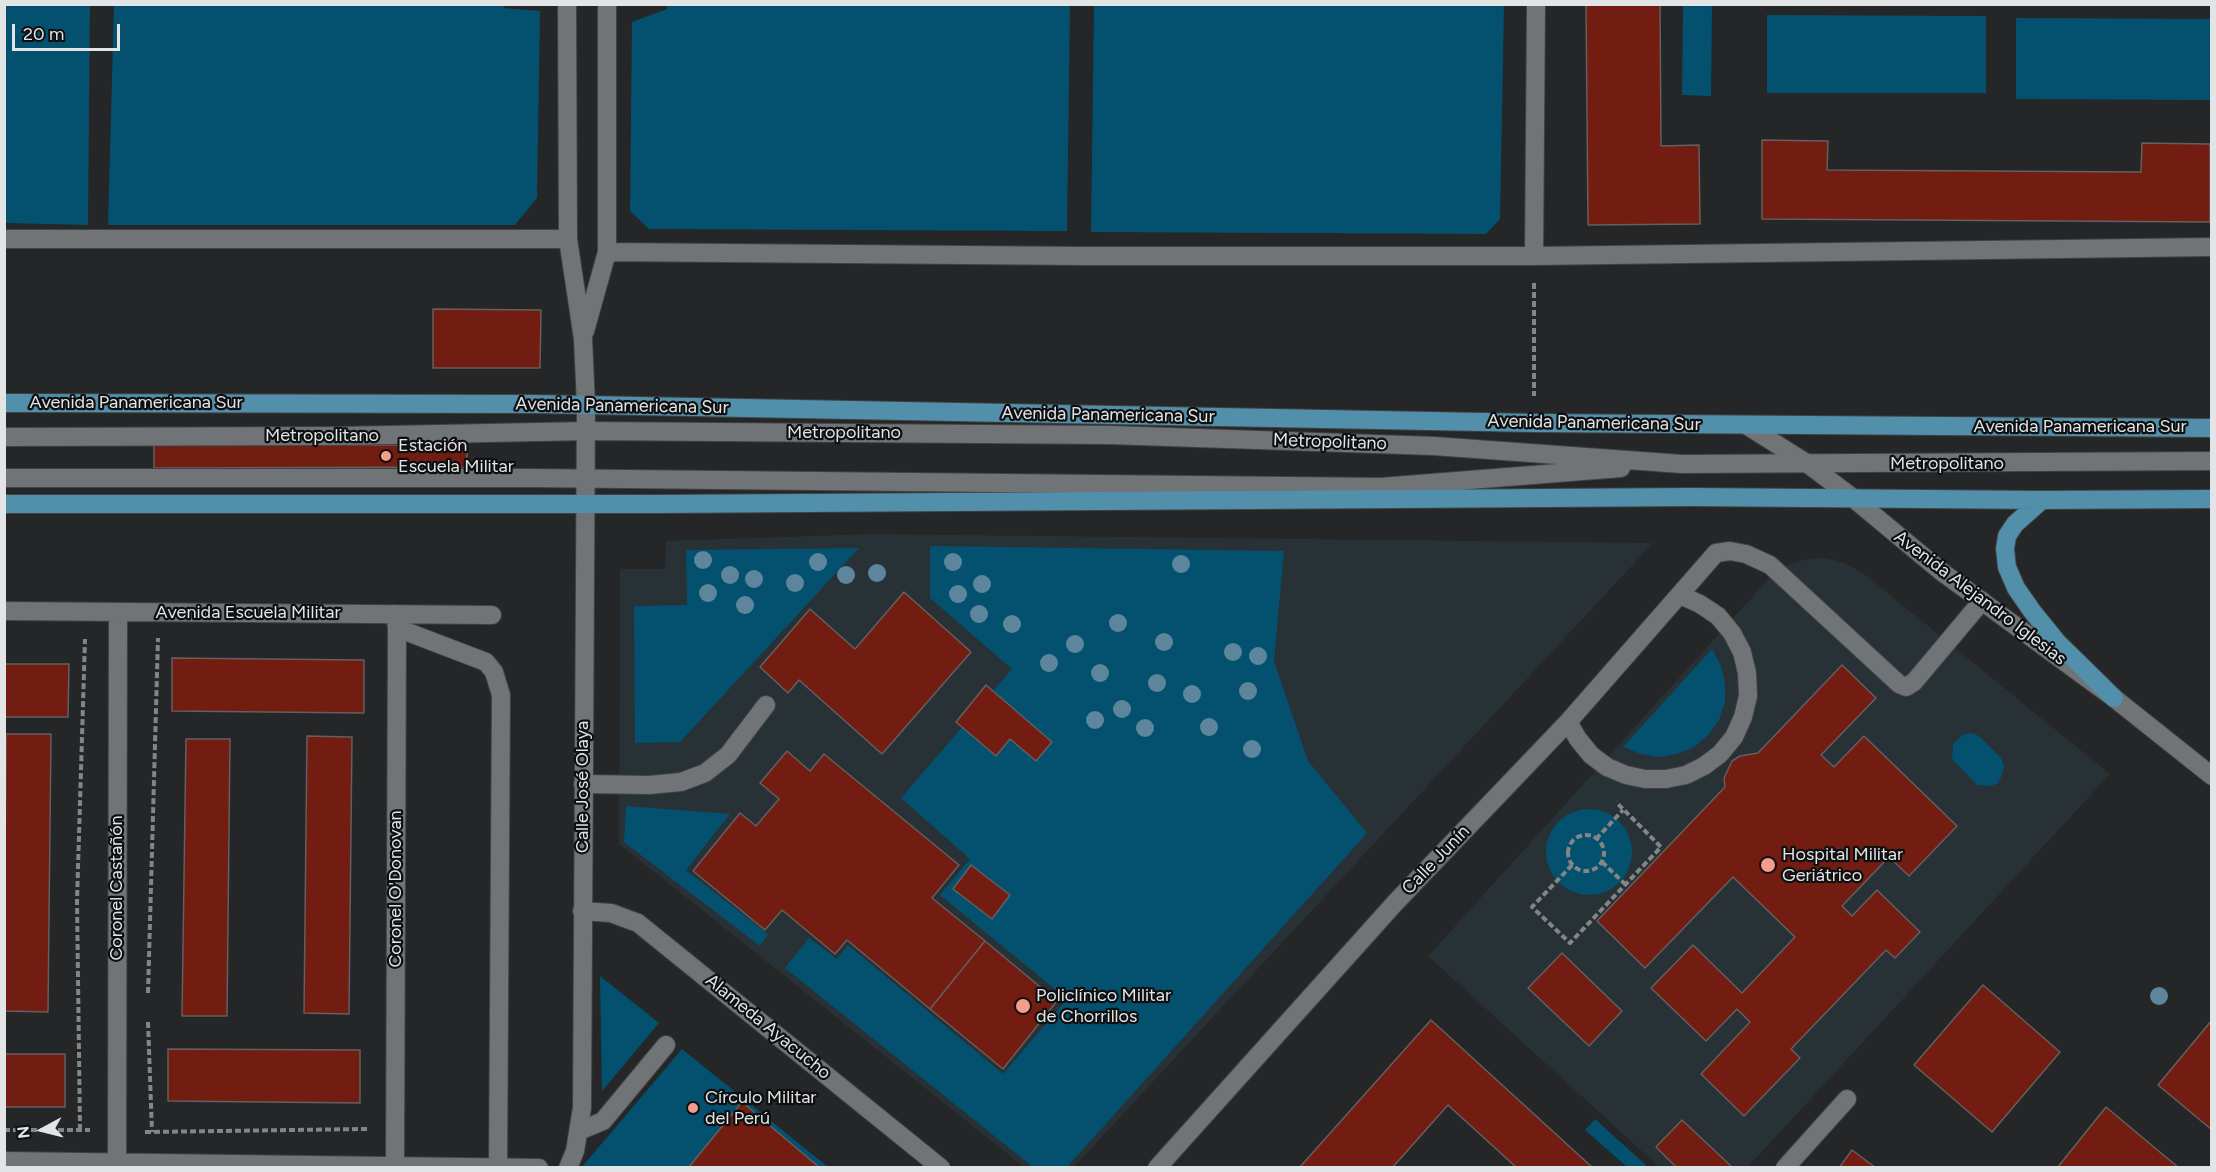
<!DOCTYPE html>
<meta charset="utf-8">
<style>
body{margin:0}
#map{position:relative;width:2216px;height:1172px;overflow:hidden;background:#242627;font-family:Figtree,sans-serif}
canvas{display:block}
.frame{position:absolute;inset:0;border:6px solid #e3e4e5;pointer-events:none}
.north{position:absolute;left:12px;top:1100px;width:60px;height:60px;-webkit-text-stroke:4px #0e0f10;paint-order:stroke;rotate:263deg;font-size:16px;font-weight:700;line-height:24px;text-align:center;color:#e3e4e5}
.north::after{content:'';display:block;margin:auto;width:21px;height:27px;background:#e3e4e5;clip-path:polygon(50% 0,100% 100%,50% 72%,0 100%)}
.scale{position:absolute;left:12px;top:24px;width:108px;height:27px;box-sizing:border-box;border:3px solid #e3e4e5;border-top:0;padding-left:8px;font-size:18px;line-height:21px;white-space:nowrap;color:#e3e4e5;-webkit-text-stroke:4px #0e0f10;paint-order:stroke}
</style>
<div id="map">
<canvas width="2216" height="1172"></canvas>
<div class="frame"></div>
<div class="north">N</div>
<div class="scale">20 m</div>
</div>
<script>
const ctx = document.querySelector('canvas').getContext('2d');
ctx.lineJoin = 'round';
function fill(path, color) { ctx.fillStyle = color; ctx.fill(path, 'evenodd'); }
const toPath = rows => new Path2D(rows.map(r => 'M' + r).join(''));
function stroke(path, color, width, dash) { ctx.strokeStyle = color; ctx.lineWidth = width; ctx.lineCap = dash ? 'butt' : 'round'; ctx.setLineDash(dash || []); ctx.stroke(path); }
function drawText(font, color, halo, rows, align = 'center') {
  ctx.font = font + ' Figtree,sans-serif'; ctx.lineWidth = 4.5; ctx.setLineDash([]); ctx.textBaseline = 'middle'; ctx.strokeStyle = halo; ctx.fillStyle = color; for (const [text, x, y, turn = 0] of rows) {
    ctx.save(); ctx.translate(x, y); ctx.rotate((+turn || 0) * Math.PI / 180); ctx.textAlign = isNaN(turn) ? turn : align; if (halo) ctx.strokeText(text, 0, 0); ctx.fillText(text, 0, 0); ctx.restore();
  }
}
const built = toPath([
 [871,534,1653,543,1074,1167,1024,1167,619,844,620,569,665,569,666,541],
 [1826,558,1845,563,1863,573,2110,774,1748,1167,1659,1167,1428,956,1773,574,1789,564,1807,559]
]);
const green = toPath([
 [5,4,90,5,88,225,5,223],
 [504,5,504,8,540,11,537,198,515,225,108,225,114,5],
 [667,5,1070,5,1067,231,649,229,630,211,632,22,667,9],
 [1094,5,1504,5,1500,219,1486,234,1091,232],
 [1683,5,1712,5,1711,96,1682,95],
 [1767,15,1986,16,1986,93,1767,93],
 [2016,18,2211,19,2211,100,2016,99],
 [930,546,1284,551,1274,661,1308,761,1367,833,1067,1167,1033,1167,785,968,809,938,837,959,848,945,1003,1074,1067,999,940,895,970,859,901,798,1012,669,930,598],
 [859,548,680,742,635,743,634,606,687,605,686,550],
 [1712,649,1721,666,1725,684,1725,702,1719,720,1708,735,1694,747,1677,754,1659,757,1641,754,1623,747],
 [1972,733,1979,736,2001,758,2004,766,2002,775,1998,783,1991,786,1977,785,1952,759,1953,744,1964,734],
 [626,806,730,814,686,870,768,934,760,946,624,842],
 '1546 852a43 43 0 1 1 86 0a43 43 0 1 1-86 0Z',
 [600,976,659,1023,602,1091],
 [682,1049,828,1167,581,1168],
 [1595,1119,1648,1167,1627,1167,1585,1130]
]);
const building = toPath([
 [1586,4,1660,4,1661,146,1699,145,1700,224,1588,225,1586,4],
 [1762,140,1828,141,1827,170,2141,172,2142,143,2210,144,2210,222,1762,219,1762,140],
 [433,309,541,310,540,368,433,368,433,309],
 [154,445,467,445,467,467,154,468,154,445],
 [904,592,971,652,882,754,799,680,788,693,760,667,810,609,855,649,904,592],
 [172,658,364,660,364,713,172,711,172,658],
 [4,664,69,664,68,717,4,717,4,664],
 [1842,665,1876,698,1821,755,1834,767,1864,736,1957,826,1909,876,1889,857,1842,906,1852,916,1877,890,1920,932,1895,958,1886,950,1791,1049,1800,1058,1744,1116,1701,1074,1750,1022,1737,1009,1706,1041,1651,988,1693,945,1742,993,1795,937,1733,877,1645,968,1597,921,1725,787,1724,778,1732,761,1740,756,1758,753,1842,665],
 [986,685,1052,742,1036,761,1010,739,996,756,956,722,986,685],
 [6,734,51,734,48,1012,4,1011,6,734],
 [307,736,352,737,349,1014,304,1013,307,736],
 [186,739,230,739,227,1016,182,1016,186,739],
 [787,751,810,771,824,754,959,865,932,898,985,941,930,1009,847,940,835,954,782,910,765,930,693,871,740,813,756,826,779,799,760,783,787,751],
 [971,865,1010,895,992,919,953,889,971,865],
 [985,941,1057,1001,1003,1069,930,1009,985,941],
 [1562,953,1622,1011,1589,1046,1528,988,1562,953],
 [1983,985,2060,1052,1992,1132,1914,1065,1983,985],
 [1431,1020,1593,1168,1517,1168,1448,1105,1392,1168,1299,1168,1431,1020],
 [2212,1020,2212,1130,2158,1085,2212,1020],
 [168,1049,360,1050,360,1103,168,1101,168,1049],
 [4,1054,65,1054,65,1107,4,1107,4,1054],
 [742,1102,820,1168,688,1168,742,1102],
 [2106,1107,2179,1168,2057,1168,2106,1107],
 [1682,1120,1732,1167,1732,1168,1677,1168,1656,1147,1682,1120],
 [1852,1150,1876,1168,1839,1168,1852,1150]
]);
const path = toPath([
 [1534,283,1534,396],
 '1568 853a18 18 0 1 1 36 0a18 18 0 1 1-36 0Z',
 [1596,839,1623,810],
 [1602,862,1625,884],
 [1572,865,1532,907,1570,943,1661,847,1616,802],
 [148,993,158,638],
 [148,1022,152,1132],
 [4,1130,90,1130],
 [80,1130,77,901,85,639],
 [145,1132,367,1129]
]);
const lane = toPath([
 [567,4,568,239,583,339,586,405],
 [4,239,568,239],
 [607,252,1084,256,1534,256,2212,247],
 [585,331,607,252,607,4],
 [4,437,339,436,587,431,1110,435,1434,446,1682,464,2212,461],
 [4,478,531,478,1381,487,1621,468],
 [1716,553,1730,551,1746,554,1770,565,1899,684,1906,687,1914,682,1982,601],
 [397,628,486,662,494,672,501,695,498,1167],
 [583,784,649,785,681,782,705,773,728,755,766,705]
]);
const street = toPath([
 [1534,256,1536,4],
 [4,611,492,615],
 [1568,722,1578,739,1591,755,1607,767,1626,775,1645,779,1666,779,1686,775,1704,766,1720,754,1734,737,1743,717,1748,696,1747,673,1742,652,1732,633,1718,616,1700,604,1680,595],
 [582,911,611,913,638,923,941,1168],
 [579,1131,603,1121,666,1045],
 [4,1161,539,1168],
 [117,1163,118,612],
 [395,1165,397,628,395,614],
 [568,1168,575,1151,582,1108,586,405],
 [1157,1168,1395,903,1568,722,1716,553],
 [1785,1168,1847,1099]
]);
const secondary = toPath([
 [1746,425,1808,464,1853,498,1942,572,2114,698,2212,776]
]);
const primary = toPath([
 [4,403,534,404,1535,423,2212,428],
 [2042,500,2015,524,2007,536,2005,549,2007,567,2016,588,2032,611,2057,642,2114,698],
 [4,504,658,504,1692,497,2042,500,2212,499]
]);
const trees = [
 [703,560],
 [818,562],
 [953,562],
 [1181,564],
 [877,573],
 [730,575],
 [846,575],
 [754,579],
 [795,583],
 [982,584],
 [708,593],
 [958,594],
 [745,605],
 [979,614],
 [1118,623],
 [1012,624],
 [1164,642],
 [1075,644],
 [1233,652],
 [1258,656],
 [1049,663],
 [1100,673],
 [1157,683],
 [1248,691],
 [1192,694],
 [1122,709],
 [1095,720],
 [1209,727],
 [1145,728],
 [1252,749],
 [2159,996]
];
const markers = [
 [386,456,6,"#f59d8d"],
 [1768,865,8,"#f59d8d"],
 [1023,1006,8,"#f59d8d"],
 [693,1108,6,"#f59d8d"]
];
const streetNames = [
 ["Avenida Panamericana Sur",136,403],
 ["Avenida Panamericana Sur",622,406,1],
 ["Avenida Panamericana Sur",1108,415,1],
 ["Avenida Panamericana Sur",1594,423,1],
 ["Avenida Panamericana Sur",2080,427],
 ["Metropolitano",844,433],
 ["Metropolitano",322,436],
 ["Metropolitano",1330,442,2],
 ["Metropolitano",1947,464],
 ["Avenida Alejandro Iglesias",1980,598,37],
 ["Avenida Escuela Militar",248,613],
 ["Calle José Olaya",583,787,-90],
 ["Calle Junín",1436,860,-46],
 ["Coronel Castañón",117,888,-90],
 ["Coronel O'Donovan",396,889,-90],
 ["Alameda Ayacucho",768,1027,39]
];
const poiNames = [
 ["Estación",398,446],
 ["Escuela Militar",398,467],
 ["Hospital Militar",1782,855],
 ["Geriátrico",1782,876],
 ["Policlínico Militar",1036,996],
 ["de Chorrillos",1036,1017],
 ["Círculo Militar",705,1098],
 ["del Perú",705,1119]
];
fill(built, '#283135');
fill(green, '#04516f');
fill(building, '#731d12');
stroke(building, '#63605f', 1.5);
stroke(lane, '#404243', 20);
stroke(street, '#404243', 20);
stroke(secondary, '#404243', 20);
stroke(primary, '#404243', 20);
stroke(path, '#838586', 4, [6, 3]);
stroke(lane, '#717476', 18);
stroke(street, '#717476', 18);
stroke(secondary, '#717476', 18);
stroke(primary, '#528fab', 18);
ctx.fillStyle = '#5d869c';
for (const [x, y] of trees) { ctx.beginPath(); ctx.arc(x, y, 9, 0, 2 * Math.PI); ctx.fill(); }
for (const [x, y, r, color] of markers) { const dot = new Path2D(); dot.arc(x, y, r, 0, 2 * Math.PI); ctx.fillStyle = color; ctx.fill(dot); stroke(dot, '#0e0f10', 2); }
drawText('18px', '#e3e4e5', '#0e0f10', streetNames);
drawText('18px', '#e3e4e5', '#0e0f10', poiNames, 'left');
</script>
